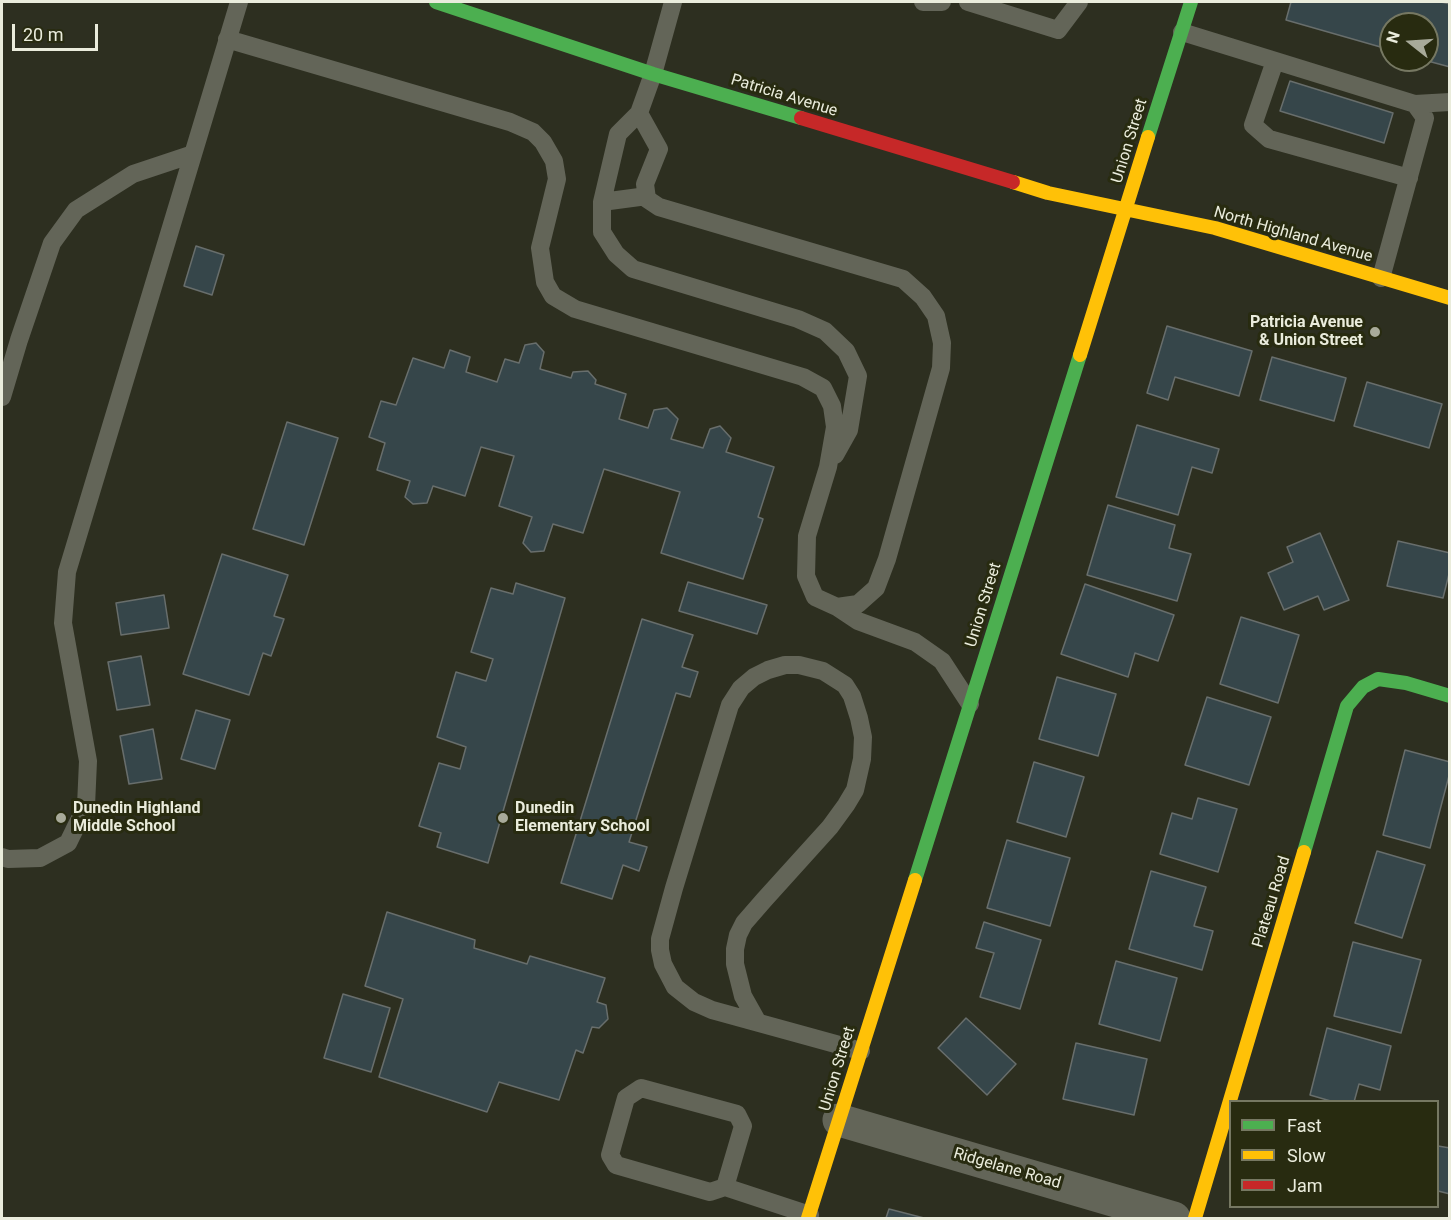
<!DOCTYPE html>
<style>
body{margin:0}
#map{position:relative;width:1451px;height:1220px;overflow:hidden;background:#2d2f20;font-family:Roboto,sans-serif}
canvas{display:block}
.frame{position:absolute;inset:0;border:3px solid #eaecdc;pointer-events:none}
.legend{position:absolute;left:1229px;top:1100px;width:210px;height:108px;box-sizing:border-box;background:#282b10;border:2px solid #767862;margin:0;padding:8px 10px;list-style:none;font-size:18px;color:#eaecdc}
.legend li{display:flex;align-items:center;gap:12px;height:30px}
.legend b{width:30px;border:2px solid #767862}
.north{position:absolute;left:1379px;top:12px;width:60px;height:60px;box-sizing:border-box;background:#282b10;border:2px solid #767862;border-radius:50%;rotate:287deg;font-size:16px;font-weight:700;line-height:24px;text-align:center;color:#eaecdc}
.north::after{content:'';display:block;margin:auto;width:21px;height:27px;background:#a8aa9a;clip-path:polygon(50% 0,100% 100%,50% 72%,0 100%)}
.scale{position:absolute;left:12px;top:24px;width:86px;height:27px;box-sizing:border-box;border:3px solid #eaecdc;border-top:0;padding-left:8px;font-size:18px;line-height:21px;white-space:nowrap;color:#eaecdc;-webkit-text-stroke:4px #282b10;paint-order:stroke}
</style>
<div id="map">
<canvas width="1451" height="1220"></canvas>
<div class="frame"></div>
<ul class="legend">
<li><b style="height:8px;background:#4caf50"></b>Fast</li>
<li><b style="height:8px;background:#ffc107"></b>Slow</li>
<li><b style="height:8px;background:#c62828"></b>Jam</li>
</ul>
<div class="north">N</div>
<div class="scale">20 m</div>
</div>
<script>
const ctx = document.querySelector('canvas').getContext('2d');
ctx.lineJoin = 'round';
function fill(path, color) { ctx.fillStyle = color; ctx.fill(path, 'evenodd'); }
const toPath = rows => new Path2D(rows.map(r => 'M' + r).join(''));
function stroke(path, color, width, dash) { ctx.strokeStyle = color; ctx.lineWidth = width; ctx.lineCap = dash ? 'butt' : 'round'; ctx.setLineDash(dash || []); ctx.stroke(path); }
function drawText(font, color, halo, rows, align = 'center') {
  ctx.font = font + ' Roboto,sans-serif'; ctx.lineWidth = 6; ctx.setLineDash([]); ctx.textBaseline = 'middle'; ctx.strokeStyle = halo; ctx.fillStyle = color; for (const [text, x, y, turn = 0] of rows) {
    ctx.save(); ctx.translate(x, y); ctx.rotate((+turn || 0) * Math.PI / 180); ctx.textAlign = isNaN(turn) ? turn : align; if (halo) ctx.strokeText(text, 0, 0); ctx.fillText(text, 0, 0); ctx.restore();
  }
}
const building = toPath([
 [1291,2,1441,2,1450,4,1450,67,1424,60,1427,60,1427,24,1391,24,1391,50,1286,20,1291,2],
 [1290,81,1393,113,1384,143,1280,111,1290,81],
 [196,246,224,255,212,295,184,286,196,246],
 [1167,326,1252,351,1239,396,1175,377,1168,400,1147,393,1167,326],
 [536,343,544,352,540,369,571,378,573,372,588,371,596,380,595,384,626,394,619,419,648,428,654,410,667,408,678,419,671,439,703,448,710,429,720,426,731,438,726,452,774,467,758,517,763,519,743,579,661,553,680,492,604,469,583,533,553,524,544,551,531,552,523,543,532,517,499,506,514,456,481,447,465,496,433,486,427,503,413,504,405,497,410,481,377,470,385,443,369,437,381,401,396,405,413,358,444,368,450,350,470,357,466,372,497,382,505,359,519,363,525,345,536,343],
 [1272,357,1346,378,1334,421,1260,400,1272,357],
 [1367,382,1442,404,1429,448,1354,426,1367,382],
 [287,422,338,438,304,545,253,529,287,422],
 [1137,425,1219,449,1212,473,1192,467,1178,515,1116,497,1137,425],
 [1108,505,1175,525,1169,548,1191,554,1177,601,1087,575,1108,505],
 [1320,533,1349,600,1324,610,1318,596,1284,610,1268,573,1293,562,1287,547,1320,533],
 [1398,541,1450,553,1450,570,1443,598,1387,586,1398,541],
 [222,554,288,575,274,616,284,619,271,656,263,653,249,695,183,674,222,554],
 [688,582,767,605,757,634,679,611,688,582],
 [516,583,565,598,488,863,437,847,441,833,419,826,439,763,460,769,466,747,437,737,456,672,486,681,493,659,471,652,491,588,513,594,516,583],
 [1085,584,1174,615,1158,661,1135,653,1128,677,1061,654,1085,584],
 [164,595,169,628,121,635,116,603,164,595],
 [1241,617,1299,635,1278,703,1220,684,1241,617],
 [642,619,693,635,682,667,698,672,690,697,676,693,629,842,647,847,639,871,623,865,612,899,561,883,642,619],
 [141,656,150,705,117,710,108,662,141,656],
 [1057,677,1116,694,1098,756,1039,739,1057,677],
 [1207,697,1271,717,1249,785,1185,765,1207,697],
 [196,710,230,720,215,769,181,759,196,710],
 [153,729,162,779,129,784,120,736,153,729],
 [1405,750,1450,762,1450,772,1430,848,1383,835,1405,750],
 [1034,762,1084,777,1066,837,1017,822,1034,762],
 [1198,798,1237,809,1218,872,1160,854,1172,813,1192,819,1198,798],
 [1007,840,1070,858,1050,926,987,908,1007,840],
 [1377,851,1425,865,1402,938,1355,923,1377,851],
 [1151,871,1206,887,1194,926,1213,931,1202,970,1129,949,1151,871],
 [387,912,475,940,474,948,527,964,530,956,605,978,597,1002,606,1005,608,1019,599,1028,592,1027,583,1053,576,1050,559,1100,499,1082,487,1112,379,1077,403,999,365,986,387,912],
 [984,922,1041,940,1020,1009,980,997,994,953,976,948,984,922],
 [1353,942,1421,960,1401,1033,1334,1016,1353,942],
 [1116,961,1177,978,1160,1041,1099,1024,1116,961],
 [343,994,390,1008,371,1072,324,1058,343,994],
 [966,1018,1016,1064,987,1095,938,1048,966,1018],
 [1327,1028,1391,1046,1380,1090,1359,1084,1354,1102,1334,1102,1310,1095,1327,1028],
 [1076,1043,1147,1059,1134,1115,1063,1099,1076,1043],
 [1438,1146,1450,1148,1450,1194,1438,1191,1438,1146],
 [889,1209,924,1218,886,1218,889,1209]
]);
const lane = toPath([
 [673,2,653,74,639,113,618,134,602,202,602,232,616,254,633,269,798,319,825,331,846,351,858,376,849,430,835,455],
 [923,2,942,2],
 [968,2,1058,30,1079,2],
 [1182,32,1415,104,1425,118,1381,278],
 [227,39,510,122,533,132,543,142,554,161,557,179,540,248,545,282,553,296,575,309,803,377,823,388,832,406,835,427,828,467,807,536,806,576,815,597,837,607,858,604,876,588,887,559,941,368,942,343,936,316,923,297,903,279,659,207,647,199,645,184,659,149,639,113],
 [1275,61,1253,125,1269,139,1409,178],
 [1415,104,1450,102],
 [602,202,647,196],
 [2,397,19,340,52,243,76,210,133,174,193,154],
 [837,607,858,621,915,642,942,661,970,704],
 [2,857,8,859,40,858,68,843,86,806,88,761,63,623,67,572,239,2],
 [757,1021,743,996,735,964,735,949,738,935,744,923,764,900,830,827,846,805,855,790,862,759,863,737,859,718,852,696,845,685,823,671,799,665,785,665,768,670,754,677,741,688,730,705,674,888,660,939,660,950,663,964,675,987,694,1002,712,1010,861,1051],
 [725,1187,743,1126,737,1114,641,1088,626,1098,610,1155,616,1165,710,1192,725,1187,810,1215]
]);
const street = toPath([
 [839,1120,1174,1218]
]);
const fast = toPath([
 [436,2,653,74,801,118],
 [1148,137,1191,2],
 [1304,852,1347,706,1363,687,1378,679,1406,683,1450,696],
 [915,880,1080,355]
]);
const slow = toPath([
 [1013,182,1048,193,1215,228,1450,298],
 [1080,355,1148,137],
 [808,1218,915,880],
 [1195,1218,1304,852]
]);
const jam = toPath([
 [801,118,1013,182]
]);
const markers = [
 [1375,332,6,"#a8aa9a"],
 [61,818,6,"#a8aa9a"],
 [503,818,6,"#a8aa9a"]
];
const streetNames = [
 ["Patricia Avenue",784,96,17],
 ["Union Street",1130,141,-73],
 ["North Highland Avenue",1293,235,16],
 ["Union Street",984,605,-73],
 ["Plateau Road",1272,902,-73],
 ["Union Street",838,1069,-73],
 ["Ridgelane Road",1007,1169,16]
];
const poiNames = [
 ["Patricia Avenue",1363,323,"right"],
 ["& Union Street",1363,341,"right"],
 ["Dunedin Highland",73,809],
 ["Middle School",73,827],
 ["Dunedin",515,809],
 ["Elementary School",515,827]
];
fill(building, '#36464a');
stroke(building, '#686e6c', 1.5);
stroke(lane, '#636558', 18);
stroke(street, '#636558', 33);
stroke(fast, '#4caf50', 14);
stroke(slow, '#ffc107', 14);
stroke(jam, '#c62828', 14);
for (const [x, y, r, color] of markers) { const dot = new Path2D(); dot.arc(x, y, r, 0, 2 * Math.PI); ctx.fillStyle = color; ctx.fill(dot); stroke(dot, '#282b10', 2); }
drawText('16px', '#eaecdc', '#282b10', streetNames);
drawText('bold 16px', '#eaecdc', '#282b10', poiNames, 'left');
</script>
